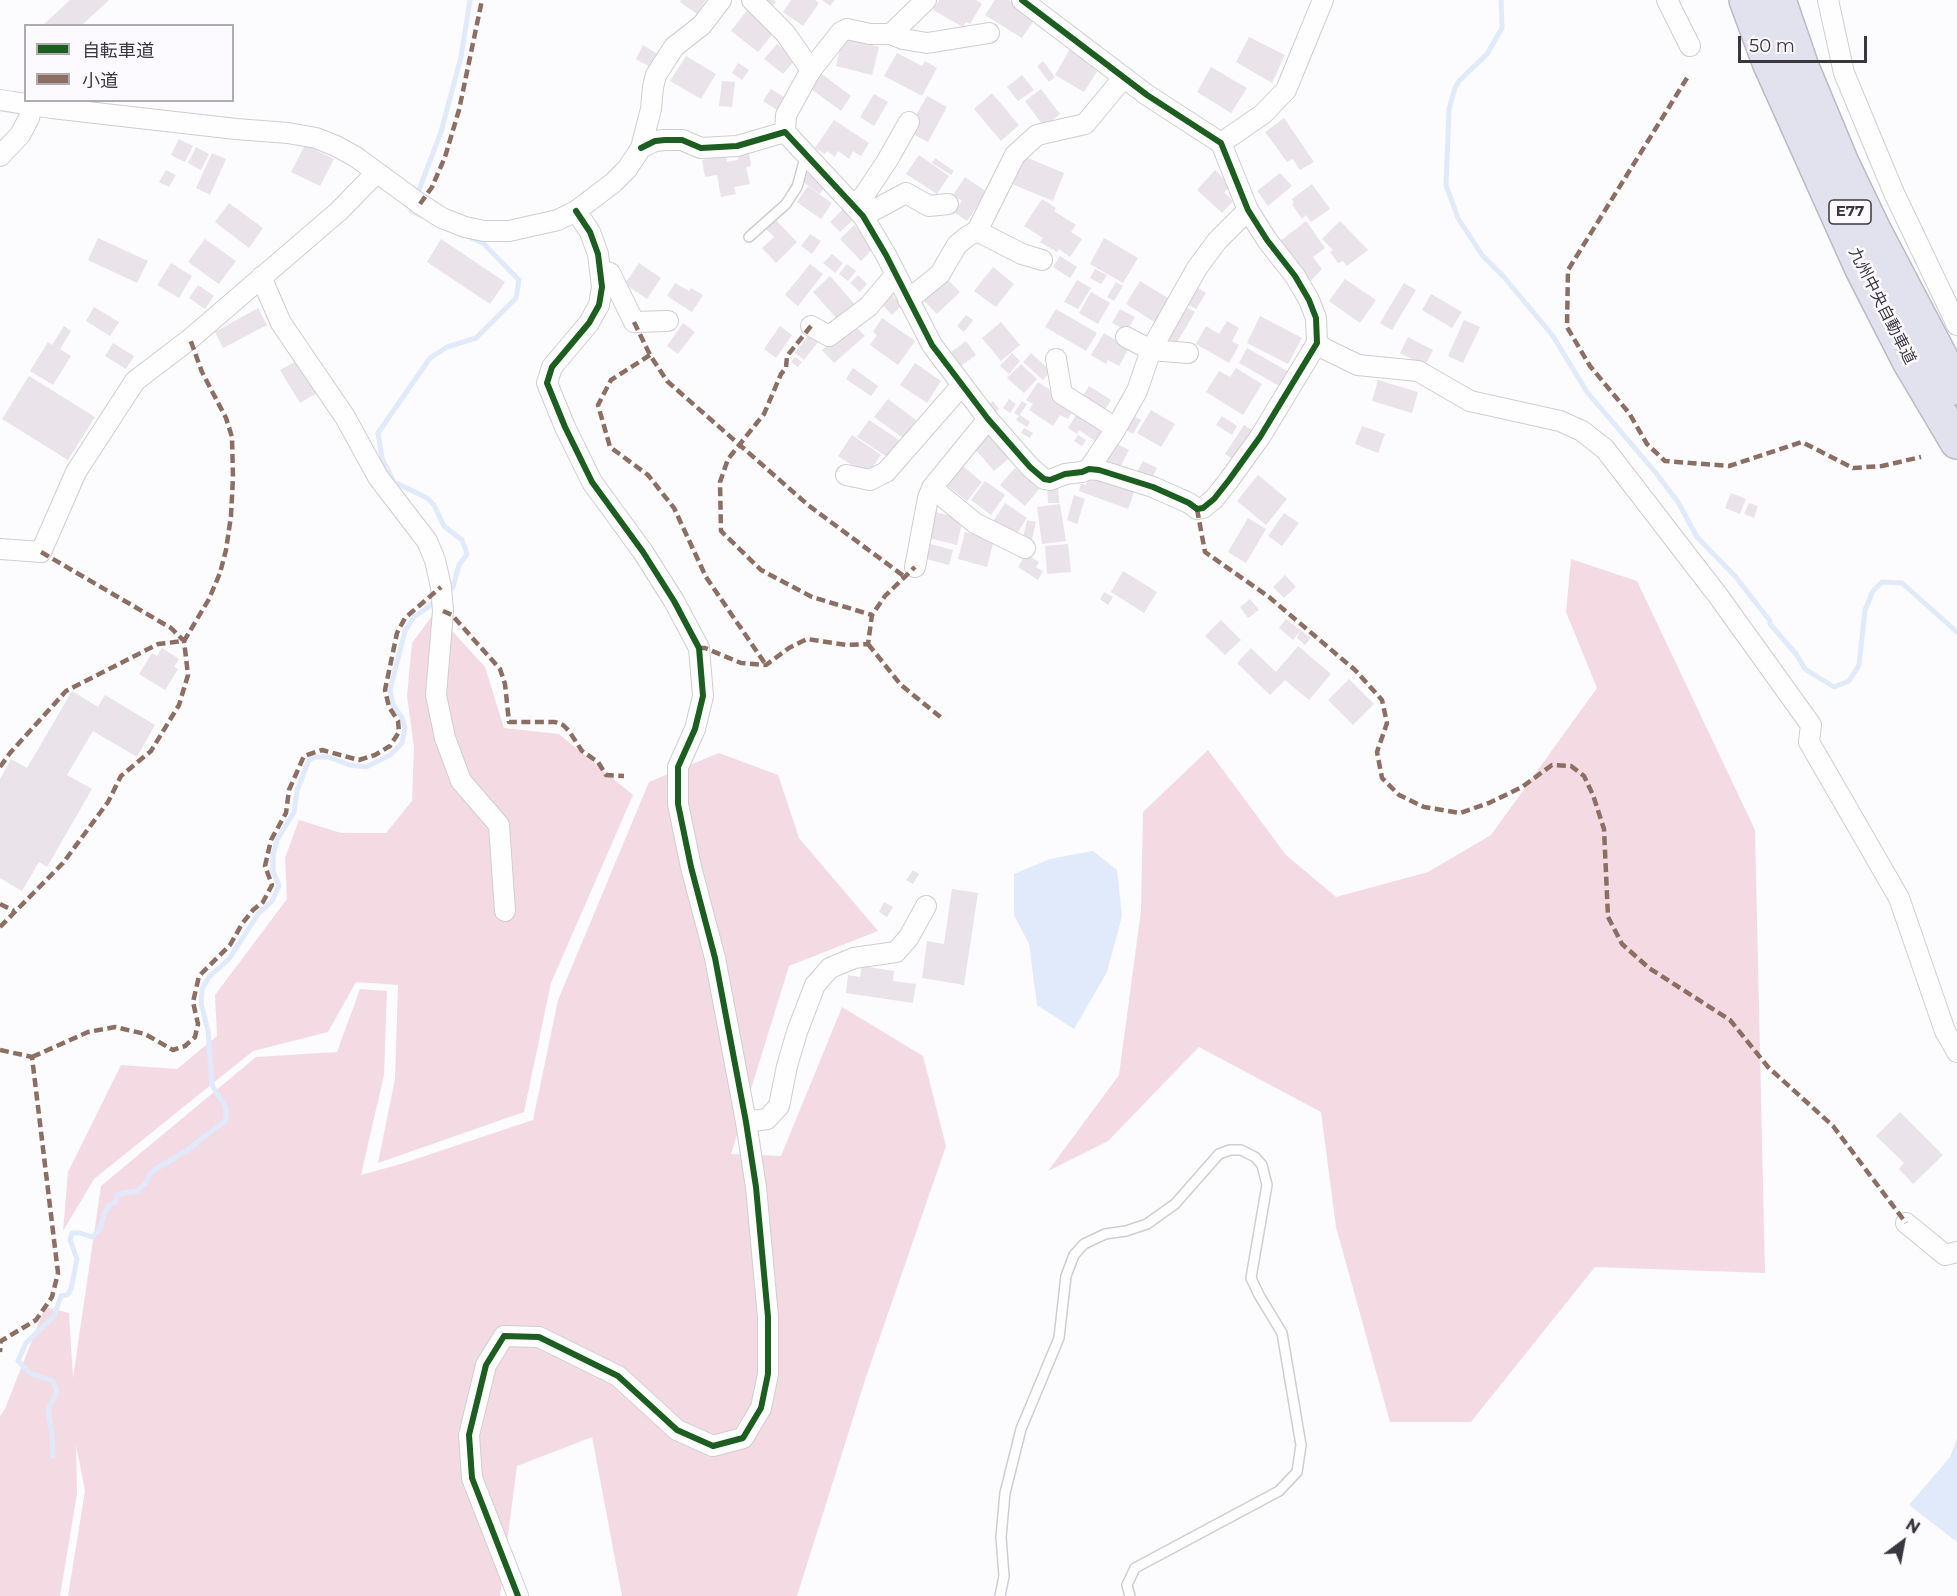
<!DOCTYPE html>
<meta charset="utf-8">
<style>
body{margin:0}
#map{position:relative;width:1957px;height:1596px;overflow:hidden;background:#fcfbfd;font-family:Montserrat,"Noto Sans JP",sans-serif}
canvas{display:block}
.legend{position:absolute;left:24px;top:24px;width:210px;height:78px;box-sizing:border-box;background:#fcfafe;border:2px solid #afacb2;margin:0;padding:8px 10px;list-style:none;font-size:18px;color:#3b373f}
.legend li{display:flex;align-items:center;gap:12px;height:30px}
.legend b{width:30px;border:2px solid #afacb2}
.north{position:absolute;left:1873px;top:1512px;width:60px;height:60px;-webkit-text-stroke:4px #fcfafe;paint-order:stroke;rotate:32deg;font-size:16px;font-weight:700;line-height:24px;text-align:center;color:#3b373f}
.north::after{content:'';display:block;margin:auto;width:21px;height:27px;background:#3b373f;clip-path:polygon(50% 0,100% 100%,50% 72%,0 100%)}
.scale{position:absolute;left:1738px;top:36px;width:129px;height:27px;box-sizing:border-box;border:3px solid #3b373f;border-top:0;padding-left:8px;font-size:18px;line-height:21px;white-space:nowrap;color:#3b373f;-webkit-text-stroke:4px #fcfafe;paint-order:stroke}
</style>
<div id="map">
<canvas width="1957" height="1596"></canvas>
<ul class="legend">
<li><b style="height:8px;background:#1b5e20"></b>自転車道</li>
<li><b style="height:8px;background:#8d6e63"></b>小道</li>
</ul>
<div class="north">N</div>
<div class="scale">50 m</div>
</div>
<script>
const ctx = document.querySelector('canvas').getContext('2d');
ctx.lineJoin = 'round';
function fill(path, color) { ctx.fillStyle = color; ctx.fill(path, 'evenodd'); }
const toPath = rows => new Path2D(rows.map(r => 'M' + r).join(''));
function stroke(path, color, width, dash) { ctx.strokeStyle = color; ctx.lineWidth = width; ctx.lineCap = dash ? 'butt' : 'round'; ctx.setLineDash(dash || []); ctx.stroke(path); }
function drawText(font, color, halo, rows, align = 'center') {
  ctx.font = font + ' Montserrat,"Noto Sans JP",sans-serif'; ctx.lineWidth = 5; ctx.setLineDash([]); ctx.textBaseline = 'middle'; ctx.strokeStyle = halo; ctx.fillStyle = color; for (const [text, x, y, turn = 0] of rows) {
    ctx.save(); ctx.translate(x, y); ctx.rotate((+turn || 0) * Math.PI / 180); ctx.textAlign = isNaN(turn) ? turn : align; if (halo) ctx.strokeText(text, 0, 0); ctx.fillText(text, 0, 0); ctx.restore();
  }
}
const green = toPath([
 [1571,559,1637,581,1755,830,1765,1273,1595,1267,1471,1422,1390,1422,1336,1227,1321,1112,1199,1047,1108,1141,1048,1171,1119,1075,1141,911,1143,812,1208,750,1286,855,1336,897,1428,872,1491,835,1597,688,1566,612],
 [435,612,485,667,504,728,559,734,633,795,551,983,524,1112,378,1163,395,1079,398,985,356,982,328,1032,253,1051,94,1179,63,1231,68,1172,121,1065,177,1069,217,1036,215,995,287,899,285,858,299,820,341,833,386,833,412,801,414,747,407,696,412,643],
 [719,753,778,775,799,838,878,931,789,966,731,1154,781,1156,842,1007,923,1056,946,1146,866,1377,797,1596,622,1596,592,1437,517,1466,500,1596,68,1596,85,1491,76,1445,77,1494,60,1596,0,1596,0,1416,5,1409,45,1307,69,1313,73,1378,101,1186,256,1057,337,1052,360,989,387,991,384,1075,361,1175,404,1163,533,1120,558,1000,649,782]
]);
const water = toPath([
 [1093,851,1117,870,1122,916,1107,972,1074,1029,1037,1005,1029,944,1014,915,1014,874,1050,859],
 [1957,1439,1957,1542,1909,1505,1950,1457]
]);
const stream = toPath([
 [1501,0,1502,28,1487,54,1459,81,1455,88,1449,109,1446,185,1458,218,1482,255,1504,277,1553,336,1587,392,1656,473,1678,502,1697,537,1735,576,1770,621,1770,624,1796,654,1805,669,1834,687,1849,681,1859,665,1865,610,1873,591,1882,582,1902,583,1957,632],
 [422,216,411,211,441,132,461,57,470,0],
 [447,592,453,587,459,565,467,554,462,540,444,526,434,505,427,498,394,482,382,458,378,433,430,358,447,347,476,338,516,298,519,280,483,243,469,237],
 [53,1456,52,1434,48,1409,57,1392,53,1381,30,1373,18,1361,26,1343,54,1316,61,1296,67,1295,71,1289,77,1259,70,1240,72,1233,80,1233,92,1237,100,1229,104,1214,109,1206,115,1202,118,1194,137,1191,146,1183,151,1172,186,1151,226,1120,226,1108,212,1085,208,1031,201,1003,202,989,209,977,229,959,258,914,272,901,279,886,273,871,273,855,277,840,294,812,297,791,308,762,313,757,328,757,350,765,366,767,390,755,402,743,405,728,402,718,393,705,390,690,405,631,414,617,438,600]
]);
const building = toPath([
 [70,0,109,0,81,26,42,26],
 [681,0,706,0,697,14,680,2],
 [760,0,774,0,776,2,770,9],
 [791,0,815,0,819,3,803,26,783,12],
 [822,0,835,0,830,6],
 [939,0,976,0,982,4,970,24,966,22,963,27,933,10],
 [995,0,1009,0,1036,17,1022,38,985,15],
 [748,9,775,31,758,52,731,31],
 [843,37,879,47,872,75,836,66],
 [1249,37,1285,55,1272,83,1236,62],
 [777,44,796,59,783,74,764,59],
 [643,45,659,55,652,68,636,59],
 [1070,49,1100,67,1084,92,1055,75],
 [897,53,922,66,925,61,937,68,922,96,884,76],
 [686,56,716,74,701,99,670,81],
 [1043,61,1055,77,1049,82,1037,66],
 [738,63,749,70,742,80,732,73],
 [1211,67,1247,88,1231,113,1197,92],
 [818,71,851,96,841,111,807,86],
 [1022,75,1034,90,1018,101,1007,87],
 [722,81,735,82,732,107,719,106],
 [771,89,787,99,779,111,763,101],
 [1041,89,1060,114,1044,127,1025,101],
 [992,93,1019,125,1001,141,974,109],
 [874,94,888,102,874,126,860,117],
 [927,96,947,107,928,142,907,131],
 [1284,118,1314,162,1300,170,1293,159,1287,162,1265,132],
 [834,120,869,143,861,156,853,151,849,159,838,151,835,157,827,151,825,154,815,148],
 [179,139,193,146,185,162,171,155],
 [305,145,334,159,320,186,291,172],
 [196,147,209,154,201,170,188,163],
 [212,153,226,159,210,195,196,188],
 [749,153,751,166,746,167,750,184,734,187,736,194,721,197,717,175,705,177,702,160,726,155,727,162,738,160,737,155],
 [919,155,949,176,937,194,906,174],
 [1023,156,1064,173,1053,201,1012,184],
 [935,158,954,171,951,175,932,163],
 [166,170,176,175,169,187,159,182],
 [1215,170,1231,186,1224,192,1233,201,1222,213,1197,190],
 [809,171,827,183,820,194,802,181],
 [1280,173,1292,186,1268,206,1257,191],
 [965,177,987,192,967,221,954,212,962,201,953,195],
 [1312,184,1330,209,1311,222,1306,215,1302,219,1292,204,1294,203,1292,199],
 [808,186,832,203,821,219,797,202],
 [1042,199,1056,208,1054,211,1076,225,1071,232,1082,239,1070,257,1059,249,1057,252,1040,242,1043,238,1024,226],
 [229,203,263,228,249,248,215,222],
 [845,207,856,217,840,232,830,222],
 [774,218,797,242,776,263,762,248,774,237,764,227],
 [1306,221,1325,248,1313,257,1322,269,1309,283,1279,242],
 [1340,221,1368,250,1347,266,1343,261,1338,263,1330,252,1333,250,1322,239],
 [854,225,875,246,861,261,840,239],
 [810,234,821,241,812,254,801,246],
 [98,238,148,261,137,283,88,260],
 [1104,238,1138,258,1123,283,1090,264],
 [205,239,236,261,219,284,188,262],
 [441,239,505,282,490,304,427,262],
 [832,254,843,263,835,273,823,263],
 [1060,256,1077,267,1070,278,1053,267],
 [171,263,192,276,179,298,157,285],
 [639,263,661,278,647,299,625,284],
 [810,264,823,274,798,306,785,295],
 [847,264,856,271,848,281,839,274],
 [993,267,1014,284,996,307,974,291],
 [1095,269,1107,275,1101,284,1090,278],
 [858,275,867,284,860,292,850,283],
 [830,276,857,307,840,322,813,292],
 [945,277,960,292,937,314,923,300],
 [1345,279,1376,300,1360,323,1329,301],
 [1077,280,1091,288,1078,309,1064,302],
 [1140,281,1173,301,1159,325,1126,304],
 [1116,282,1123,286,1114,301,1107,297],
 [675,283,689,291,691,288,703,295,692,312,667,296],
 [1404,283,1416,290,1392,330,1380,323],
 [1192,284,1206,293,1196,309,1182,301],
 [198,285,214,296,205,309,189,298],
 [1091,292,1110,303,1098,324,1079,313],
 [890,293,902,305,892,315,880,302],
 [1431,294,1462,312,1452,328,1422,310],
 [1181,304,1195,312,1176,344,1162,335],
 [94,307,119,322,110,336,86,321],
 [258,308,267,325,223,348,215,332],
 [1056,309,1097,333,1086,351,1045,327],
 [1120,309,1135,317,1127,331,1112,323],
 [966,315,973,320,964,332,957,326],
 [1260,316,1302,338,1288,364,1247,343],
 [882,318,915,341,898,365,870,345,877,335,873,332],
 [1464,320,1480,327,1463,363,1448,356],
 [1227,321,1239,328,1232,341,1239,345,1229,363,1196,344,1206,326,1219,334],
 [1001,322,1020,345,1001,361,982,338],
 [683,323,695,332,678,354,667,346],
 [853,323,865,336,834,363,822,350],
 [64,326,71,331,60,349,71,356,53,385,30,371,48,342,52,345],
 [780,326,792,335,776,358,764,349],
 [812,331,821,338,804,360,795,353],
 [1104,333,1129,348,1119,366,1108,360,1106,364,1091,355],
 [1408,337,1433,350,1425,366,1400,353],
 [966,341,976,355,961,366,951,352],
 [113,343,134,356,126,369,105,356],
 [1247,348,1289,372,1281,387,1239,363],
 [1012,353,1020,361,1009,374,1000,366],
 [1031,353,1051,371,1043,380,1023,362],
 [795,357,802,362,798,367,791,362],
 [298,360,317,393,300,403,280,370],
 [915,363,941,381,927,403,900,385],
 [1021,364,1037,379,1024,393,1007,378],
 [853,368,878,386,871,396,846,379],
 [1236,368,1262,384,1243,415,1206,392,1219,371,1230,377],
 [29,376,95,417,68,460,2,419],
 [1378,380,1418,392,1412,413,1372,401],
 [1038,382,1076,406,1068,419,1060,415,1053,426,1029,410,1033,404,1026,400],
 [1089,386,1111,400,1103,413,1081,399],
 [888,399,916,420,903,438,874,417],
 [1009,399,1016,404,1010,413,1003,408],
 [993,401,999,409,994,413,988,405],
 [1022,401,1027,404,1019,416,1014,413],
 [1079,410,1104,426,1095,441,1079,430,1077,434,1068,428],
 [1151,410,1175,424,1161,447,1137,433],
 [1020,415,1030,422,1027,427,1016,420],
 [1134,416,1141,420,1133,434,1126,430],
 [1222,416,1237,426,1232,435,1216,425],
 [869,420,899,440,887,457,857,437],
 [1244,425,1254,431,1236,461,1225,454],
 [1362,426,1385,434,1378,453,1355,444],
 [988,427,1013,455,994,471,970,443],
 [1024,428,1033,433,1030,438,1021,433],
 [852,435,881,455,867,475,838,456],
 [1078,435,1086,440,1082,446,1074,441],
 [1116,443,1129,450,1119,469,1105,461],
 [1143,461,1157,468,1151,480,1137,472],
 [960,464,982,482,967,501,944,483],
 [1015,468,1039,489,1025,506,1000,485],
 [1258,475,1287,499,1266,525,1237,501],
 [1089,477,1097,480,1098,477,1135,490,1128,509,1079,491,1081,484,1086,485],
 [985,481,1005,495,991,515,971,500],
 [1058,484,1059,503,1048,503,1047,485],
 [1731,493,1746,499,1740,514,1725,508],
 [1074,495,1085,499,1077,524,1067,520],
 [1005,503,1027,518,1014,538,992,523],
 [1749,503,1758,506,1754,518,1744,514],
 [1060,504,1066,541,1042,544,1037,507],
 [935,512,963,519,957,545,929,538],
 [1284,513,1299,523,1282,546,1268,536],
 [1248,518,1266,529,1246,563,1228,552],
 [1027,520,1036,522,1031,544,1022,542],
 [965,532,994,540,987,567,958,559],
 [927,543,953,550,949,565,923,558],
 [1068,544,1071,572,1047,574,1045,546],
 [1026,554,1039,562,1036,567,1043,571,1038,580,1018,567],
 [1123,571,1157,592,1144,613,1111,592],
 [1285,575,1296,587,1284,598,1273,587],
 [1104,592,1113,597,1108,605,1100,599],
 [1250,599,1259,610,1248,618,1240,607],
 [1286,619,1311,638,1305,645,1297,638,1300,631,1293,640,1279,628],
 [1221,620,1241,640,1225,655,1205,636],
 [1298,646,1331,674,1309,700,1285,680,1270,695,1237,663,1251,648,1276,672],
 [162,648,179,659,174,667,178,669,165,690,139,674,152,653,157,656],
 [1349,679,1374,704,1353,725,1328,700],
 [72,691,98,707,105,695,155,725,137,757,93,731,67,775,92,789,47,867,39,862,22,891,0,878,0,779,11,759,27,768],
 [913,870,919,874,913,884,906,880],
 [952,889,978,893,964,985,922,978,927,941,944,944],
 [884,902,893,907,887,917,879,912],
 [862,966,894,971,893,981,916,984,913,1003,846,993,848,975,860,977],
 [1900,1112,1943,1155,1913,1184,1899,1169,1904,1163,1876,1136]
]);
const service = toPath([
 [749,237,786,204,797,187,805,158,807,156],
 [1000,1596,1004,1576,1001,1537,1005,1493,1021,1429,1059,1338,1066,1276,1074,1255,1084,1244,1105,1234,1126,1231,1147,1224,1175,1204,1219,1154,1230,1150,1241,1150,1255,1157,1262,1165,1267,1185,1251,1278,1259,1295,1282,1333,1301,1445,1297,1472,1279,1491,1135,1568,1127,1585,1130,1596]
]);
const minor = toPath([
 [752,0,785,33,811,70],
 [1667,0,1690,46],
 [1828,0,1844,73,1894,193,1957,325],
 [891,34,926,0],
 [0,100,52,108,236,129,288,133,316,138,336,146,356,157,420,204,442,218,465,227,484,231,509,231,558,220,576,211,613,183,627,169,641,148,651,109,653,87,656,75,674,47,702,25,721,0],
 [785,132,786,115,811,70,841,32,847,29,870,34,891,34,903,39,927,43,989,33],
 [1221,143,1263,114,1286,90,1323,0],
 [641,148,655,141,665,140,682,140,701,148,737,146,785,132,863,216,886,255,932,345,988,419,1030,467,1044,479,1050,480,1065,474,1082,472,1089,469,1099,470,1153,487,1189,503,1197,509,1203,508,1214,499,1229,480,1260,437,1317,343,1316,318,1309,300,1295,276,1267,240,1248,210,1221,143,1147,95,1022,0],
 [0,156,20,135,29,118,32,105],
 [854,206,865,194,887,161,909,122],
 [863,216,906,193,929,206,948,204],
 [977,231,1022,254,1042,260],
 [601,270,610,273,634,322,668,321],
 [261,277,281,323,345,417,378,477,427,541,435,560,441,587,443,611,436,695,445,738,461,781,499,825,505,911],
 [908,300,940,274,957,245,968,236,977,231,1015,155,1037,135,1085,124,1124,77],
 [811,326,829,336,868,307,895,275],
 [1126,337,1151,350,1188,353],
 [1317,343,1325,349,1358,365,1418,371,1470,401,1560,421,1582,431,1605,449,1719,597,1811,725,1809,742,1899,898,1945,1031,1957,1052],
 [1056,359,1062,394,1114,427,1115,430],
 [1089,469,1115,430,1137,391,1151,350,1197,268,1217,241,1248,210],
 [846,475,870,480,886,472,962,385],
 [932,488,975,523,1025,548],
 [0,549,41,552,76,472,135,381,190,339,339,211,376,173],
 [915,567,928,498,932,488,988,419],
 [746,1122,767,1119,779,1106,787,1066,797,1032,815,985,830,968,854,958,896,952,909,937,926,906],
 [1906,1223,1945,1255,1957,1252],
 [518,1596,472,1478,469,1435,486,1365,504,1336,539,1337,618,1376,677,1430,713,1446,743,1438,761,1408,768,1374,768,1317,756,1187,746,1122,715,958,691,867,678,804,678,767,695,729,703,696,699,648,674,601,643,552,592,482,565,427,547,383,552,367,589,323,599,305,602,287,598,254,590,232,576,211]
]);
const motorway = toPath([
 [1746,0,1769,62,1862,269,1909,361,1957,442],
 [1779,0,1802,67,1842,163,1875,232,1957,388]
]);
const quiet = toPath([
 [1687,78,1568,270,1567,327,1590,366,1629,413,1647,444,1665,461,1729,466,1802,442,1853,468,1882,466,1921,457],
 [420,204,432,187,445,157,459,110,482,0],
 [634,322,650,355,667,381,808,505,905,577],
 [811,326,787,356,786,368,781,374,764,414,728,459,720,482,721,531,761,570,812,597,872,615],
 [650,355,611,380,598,405,610,447,648,475,674,508,706,577,766,665],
 [1197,509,1205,552,1269,597,1355,670,1382,700,1387,723,1377,752,1382,778,1399,795,1424,807,1460,813,1489,803,1522,787,1552,765,1571,766,1584,776,1593,795,1604,829,1608,917,1622,944,1649,968,1730,1020,1768,1067,1833,1126,1906,1223],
 [443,611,452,615,500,669,505,684,509,722,555,722,563,725,569,731,582,751,598,762,606,775,624,776],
 [868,644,901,685,944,720],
 [699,648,705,648,741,663,766,665,789,648,807,639,847,645,868,644,872,615,885,596,915,567],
 [0,767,10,753,66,691,158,644,184,641,209,599,220,573,226,550,231,516,233,477,232,437,226,418,202,372,190,339],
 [0,904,14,911],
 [0,927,63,863,108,802,121,776,151,751,179,705,188,675,184,641,171,628,41,552],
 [0,1050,32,1057,58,1273,52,1297,36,1320,1,1341,0,1352],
 [32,1057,88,1032,115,1027,145,1034,173,1050,185,1046,195,1037,198,1024,193,1002,199,976,230,945,242,924,253,910,263,902,272,885,265,866,271,840,286,813,289,790,304,756,322,750,359,760,375,755,390,746,399,732,398,721,389,707,385,690,397,633,405,618,441,587]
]);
const cycleway = toPath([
 [641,148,655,141,665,140,682,140,701,148,737,146,785,132,863,216,886,255,932,345,988,419,1030,467,1044,479,1050,480,1065,474,1082,472,1089,469,1099,470,1153,487,1189,503,1197,509,1203,508,1214,499,1229,480,1260,437,1317,343,1316,318,1309,300,1295,276,1267,240,1248,210,1221,143,1147,95,1022,0],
 [518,1596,472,1478,469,1435,486,1365,504,1336,539,1337,618,1376,677,1430,713,1446,743,1438,761,1408,768,1374,768,1317,756,1187,746,1122,715,958,691,867,678,804,678,767,695,729,703,696,699,648,674,601,643,552,592,482,565,427,547,383,552,367,589,323,599,305,602,287,598,254,590,232,576,211]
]);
const shields = [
 [1850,212,42]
];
const shieldNames = [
 ["E77",1850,212]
];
const streetNames = [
 ["九州中央自動車道",1882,306,63]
];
fill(green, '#f4dbe3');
fill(water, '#e0eafb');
stroke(stream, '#e0eafb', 5);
fill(building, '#eae3e9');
stroke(service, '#d0cdd3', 12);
stroke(minor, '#d0cdd3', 22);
stroke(motorway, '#bbbac8', 36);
stroke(service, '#fffeff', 9);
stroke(minor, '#fffeff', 20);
stroke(motorway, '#e2e2ef', 33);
stroke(quiet, '#8d6e63', 4.5, [9, 4.5]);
stroke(cycleway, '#1b5e20', 6);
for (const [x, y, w] of shields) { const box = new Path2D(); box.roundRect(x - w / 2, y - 12, w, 24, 4.5); ctx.fillStyle = '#fcfafe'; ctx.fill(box); stroke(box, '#3b373f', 1.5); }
drawText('bold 15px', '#3b373f', null, shieldNames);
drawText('16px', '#3b373f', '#fcfafe', streetNames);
</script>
